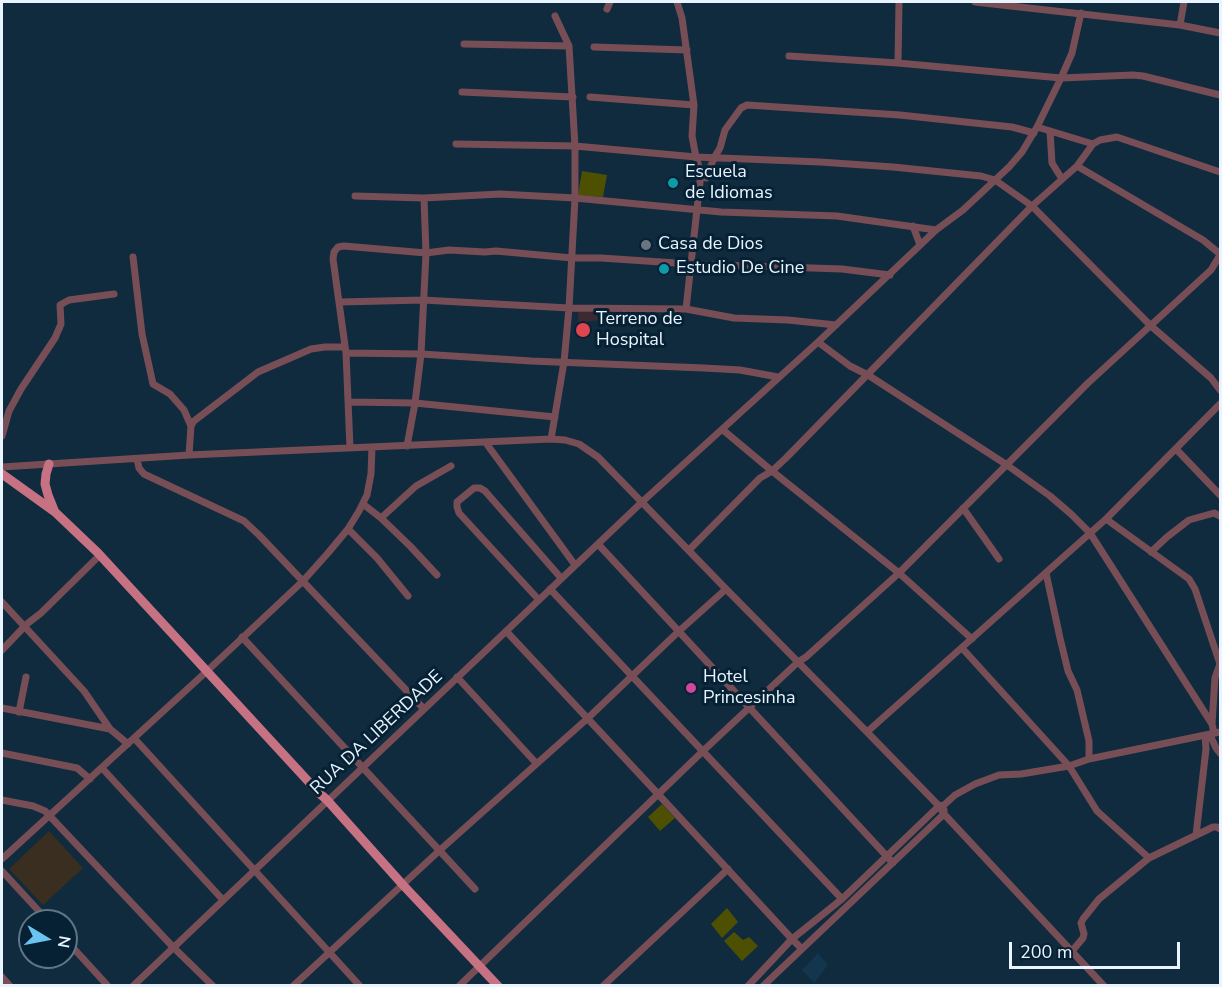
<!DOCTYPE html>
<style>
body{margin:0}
#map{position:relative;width:1222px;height:987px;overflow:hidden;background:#102b3e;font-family:"Nunito Sans",sans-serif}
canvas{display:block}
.frame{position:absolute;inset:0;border:3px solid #e8f4ff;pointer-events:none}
.north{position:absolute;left:18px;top:909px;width:60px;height:60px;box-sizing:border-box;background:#062134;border:2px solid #607585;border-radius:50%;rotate:100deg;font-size:16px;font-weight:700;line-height:24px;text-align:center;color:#e8f4ff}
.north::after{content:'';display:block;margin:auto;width:21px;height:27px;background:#6ac3f1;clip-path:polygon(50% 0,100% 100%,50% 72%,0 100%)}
.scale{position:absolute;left:1009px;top:942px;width:171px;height:27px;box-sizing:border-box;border:3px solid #e8f4ff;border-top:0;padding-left:8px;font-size:18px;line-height:21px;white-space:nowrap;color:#e8f4ff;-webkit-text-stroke:4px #062134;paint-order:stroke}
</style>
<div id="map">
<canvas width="1222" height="987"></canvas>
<div class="frame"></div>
<div class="north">N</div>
<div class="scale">200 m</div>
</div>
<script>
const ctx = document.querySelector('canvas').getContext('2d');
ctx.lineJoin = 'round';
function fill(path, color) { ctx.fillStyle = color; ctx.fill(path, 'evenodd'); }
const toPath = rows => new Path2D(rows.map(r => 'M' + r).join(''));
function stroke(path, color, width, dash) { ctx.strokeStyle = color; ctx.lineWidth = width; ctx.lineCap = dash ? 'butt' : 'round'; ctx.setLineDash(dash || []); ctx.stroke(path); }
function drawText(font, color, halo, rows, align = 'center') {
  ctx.font = font + ' "Nunito Sans",sans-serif'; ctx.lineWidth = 6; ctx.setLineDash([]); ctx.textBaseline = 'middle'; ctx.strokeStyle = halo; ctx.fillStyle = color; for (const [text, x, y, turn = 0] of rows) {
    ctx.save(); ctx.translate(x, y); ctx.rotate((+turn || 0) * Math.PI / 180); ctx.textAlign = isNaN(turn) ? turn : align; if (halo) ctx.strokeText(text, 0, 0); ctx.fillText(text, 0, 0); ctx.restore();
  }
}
const built = toPath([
 [818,953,828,965,814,983,802,970]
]);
const industrial = toPath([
 [49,831,83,868,43,905,9,869]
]);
const medical = toPath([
 [578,312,607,312,606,320,588,321,586,339,579,339]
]);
const green = toPath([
 [582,171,607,175,603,197,578,195],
 [662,804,675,818,660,831,648,817],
 [727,908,738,922,722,938,711,924],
 [734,932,743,940,749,937,758,946,742,961,724,941]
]);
const stream = toPath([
 [2,3,3,2]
]);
const minor = toPath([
 [677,2,682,18,694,105,692,136,696,157,701,173,686,309],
 [975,2,1180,25,1220,33],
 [607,9,610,2],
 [1180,25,1184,2],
 [464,44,569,46],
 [594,47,687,50],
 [789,56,898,63,1061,78,1133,75,1143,76,1220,95],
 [898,63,899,2],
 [462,92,573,97],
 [590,97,694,105],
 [1037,127,1093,144],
 [1050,131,1052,163,1062,179],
 [456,144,575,146,569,46,555,16],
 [1077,166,1203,240,1220,254],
 [706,178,714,158,720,148,725,130,741,108,747,105,900,115,1012,127,1034,133],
 [355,196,424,198,500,194,575,198,721,212,837,216,936,230],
 [913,226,920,245],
 [133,257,142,334,153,384,170,394,184,410,191,426],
 [340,302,423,300,569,308,686,309,734,318,788,320,836,325],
 [818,342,850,366,868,375,1007,465,1050,496,1071,514,1090,533,1212,724,1214,733],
 [346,353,421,354,531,361,704,368,740,370,778,377],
 [348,402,415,403,555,417],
 [723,430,772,471,899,573,972,639],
 [2,436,9,411,21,389,55,338,61,324,60,305,69,300,114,294],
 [551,439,564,362,569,308,575,198,575,146,696,157,820,162,893,167,981,176,995,180,1032,206,1151,326,1211,378,1220,390],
 [486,443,575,565],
 [407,446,415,403,421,354,426,253,424,198],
 [350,448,346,353,333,259,334,252,338,247,344,246,426,253,449,250,485,252,496,251,572,258,601,258,691,264,842,269,890,275],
 [1176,449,1220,495],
 [189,455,191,426,194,421,258,372,311,349,325,347,344,347],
 [137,459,139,468,144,474,244,521,259,535,424,709],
 [2,467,189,455,551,439,565,440,579,444,598,457,726,589,867,732,939,806,944,814,1104,986],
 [363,504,381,518,410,546,437,575],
 [963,508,999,559],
 [381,518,416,486,451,466],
 [1106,519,1189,579,1195,589,1220,664,1215,678,1212,724],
 [348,529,377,558,408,596],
 [598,544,893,863],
 [689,550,760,478,772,471,786,458,1032,206,1077,166,1093,144,1100,140,1117,137,1220,172],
 [1151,552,1167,537,1189,520,1214,513,1220,516],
 [1046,573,1060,638,1068,671,1077,690,1089,741,1089,759],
 [550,589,842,899],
 [539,600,459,513,457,507,457,502,474,488,480,488,485,491,561,578],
 [2,602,84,691,110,729],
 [23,627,41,613,100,555],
 [506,631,658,794,792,939,802,949],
 [242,637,475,889],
 [962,648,1069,766,1097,811,1149,858],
 [2,650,24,627],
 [457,677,536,763],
 [2,708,110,729,128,744],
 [19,712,26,677],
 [867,732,1106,519,1220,404],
 [1210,735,1216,748,1220,753],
 [134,738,360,986],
 [2,753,77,768,90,779],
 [102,768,223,900],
 [2,800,33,806,45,811,173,947,213,986],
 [1196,835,1206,749,1205,736],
 [2,859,206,672,303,581,328,553,348,529,359,511,367,495,371,474,372,447],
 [2,871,48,921],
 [66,940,108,986],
 [1073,950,1083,938,1084,934,1081,923,1083,919,1099,899,1149,858,1213,827,1217,827,1220,829],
 [2,977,10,986],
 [133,986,642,502,818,342,936,230,963,210,1009,167,1022,152,1037,127,1061,78,1072,53,1081,13],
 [293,986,440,850,588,718,678,632,726,589],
 [459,986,703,751,798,662,806,657,899,573,1088,383,1211,270,1220,255],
 [603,986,728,869],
 [748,986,792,939,842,899,939,806,944,805,955,795,975,784,999,775,1021,774,1069,766,1089,759,1220,732],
 [763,986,944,814,944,810]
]);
const major = toPath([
 [49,464,46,474,45,484,48,495,54,510],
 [2,474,55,512,98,553,319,793,327,800,403,885,498,986]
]);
const markers = [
 [673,183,6,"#0f9aa8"],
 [646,245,6,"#6b7280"],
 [664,269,6,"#0f9aa8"],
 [583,330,8,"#e0444e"],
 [691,688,6,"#d1479c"]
];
const poiNames = [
 ["Escuela",685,173],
 ["de Idiomas",685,194],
 ["Casa de Dios",658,245],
 ["Estudio De Cine",676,269],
 ["Terreno de",596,320],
 ["Hospital",596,341],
 ["Hotel",703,678],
 ["Princesinha",703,699]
];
const streetNames = [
 ["RUA DA LIBERDADE",377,733,-43]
];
fill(built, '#13354d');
fill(industrial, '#392e1f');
fill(medical, '#3c2a32');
fill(green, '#4e5001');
stroke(stream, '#07636e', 1.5);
stroke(minor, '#784e56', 7);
stroke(major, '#c77283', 9);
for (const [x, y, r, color] of markers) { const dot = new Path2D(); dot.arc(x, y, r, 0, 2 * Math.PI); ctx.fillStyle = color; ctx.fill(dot); stroke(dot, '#062134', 2); }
drawText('18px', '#e8f4ff', '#062134', poiNames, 'left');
drawText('18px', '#e8f4ff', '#062134', streetNames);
</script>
